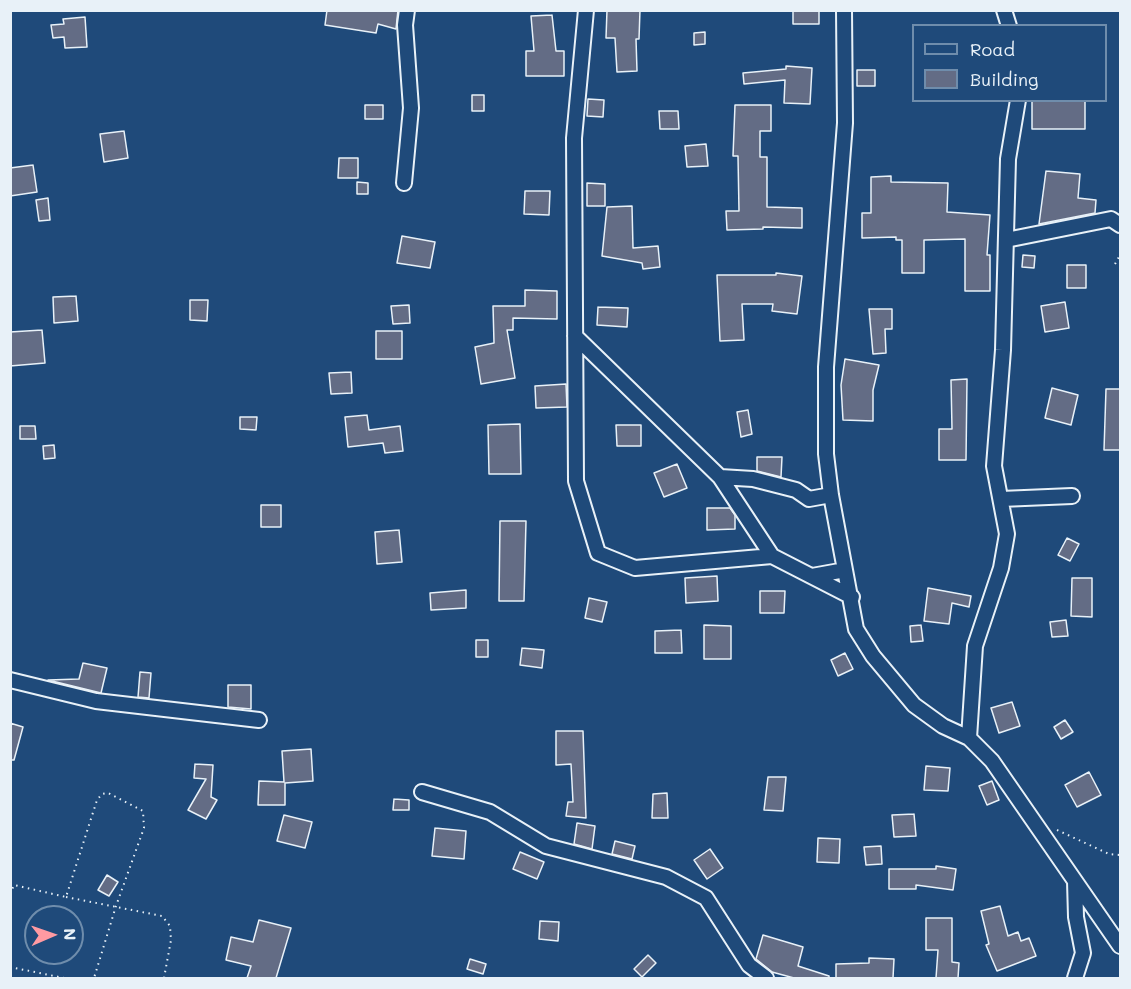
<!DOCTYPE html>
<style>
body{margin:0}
#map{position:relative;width:1131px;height:989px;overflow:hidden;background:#1f4a7a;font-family:Mali,sans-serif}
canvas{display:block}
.frame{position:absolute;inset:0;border:12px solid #e8f1f8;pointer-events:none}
.legend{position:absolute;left:912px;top:24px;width:195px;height:78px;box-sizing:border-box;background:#1f4a7a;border:2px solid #6f8dac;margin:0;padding:8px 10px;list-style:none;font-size:18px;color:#e8f1f8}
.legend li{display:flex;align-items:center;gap:12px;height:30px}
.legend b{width:30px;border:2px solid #6f8dac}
.north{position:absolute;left:24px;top:905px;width:60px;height:60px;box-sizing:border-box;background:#1f4a7a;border:2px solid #6f8dac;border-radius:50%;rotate:88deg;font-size:16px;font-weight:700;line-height:24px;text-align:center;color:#e8f1f8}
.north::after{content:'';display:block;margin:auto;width:21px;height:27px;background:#ff9aa2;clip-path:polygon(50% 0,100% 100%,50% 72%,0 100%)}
</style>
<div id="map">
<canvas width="1131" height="989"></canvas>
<div class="frame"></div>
<ul class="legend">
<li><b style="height:8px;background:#1f4a7a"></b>Road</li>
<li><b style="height:16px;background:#636c85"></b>Building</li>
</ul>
<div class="north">N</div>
</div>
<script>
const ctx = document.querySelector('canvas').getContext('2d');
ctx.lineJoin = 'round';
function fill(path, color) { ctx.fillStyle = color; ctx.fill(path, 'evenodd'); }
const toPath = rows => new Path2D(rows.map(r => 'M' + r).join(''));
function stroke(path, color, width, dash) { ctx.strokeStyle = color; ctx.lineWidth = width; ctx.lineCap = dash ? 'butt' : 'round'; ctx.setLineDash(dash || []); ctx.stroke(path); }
const building = toPath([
 [327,10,398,10,396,29,378,24,376,33,325,25,327,10],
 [607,10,640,10,639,39,636,39,637,71,617,72,615,38,606,38,607,10],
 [793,10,819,10,819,24,793,24,793,10],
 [552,15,556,51,564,51,564,76,526,76,526,51,534,51,531,16,552,15],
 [85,17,87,47,65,48,64,37,53,38,51,25,64,24,63,19,85,17],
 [705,32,705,44,694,45,694,33,705,32],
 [786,66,812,68,810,104,784,103,785,80,744,84,743,73,786,69,786,66],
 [857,70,875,70,875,86,857,86,857,70],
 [472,95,484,95,484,111,472,111,472,95],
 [588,99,604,100,603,117,587,116,588,99],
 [1032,100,1085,100,1085,129,1032,129,1032,100],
 [365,105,383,105,383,119,365,119,365,105],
 [735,105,771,105,771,131,760,131,760,157,767,157,767,207,802,208,802,228,763,227,763,229,727,230,726,211,739,211,738,156,733,156,735,105],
 [659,111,678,111,679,129,660,129,659,111],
 [124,131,128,158,104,162,100,134,124,131],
 [706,144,708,166,687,167,685,146,706,144],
 [339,158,358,158,358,178,338,178,339,158],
 [33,165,37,192,10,196,10,168,33,165],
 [1046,171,1080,174,1078,198,1096,200,1095,213,1039,224,1046,171],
 [891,176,891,182,948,183,947,212,990,215,987,255,990,255,990,291,965,291,965,239,924,240,924,273,902,273,902,240,896,240,896,237,862,238,862,213,871,213,871,177,891,176],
 [357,182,368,183,368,194,357,194,357,182],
 [587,183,605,184,605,206,587,206,587,183],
 [525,191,550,191,549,215,524,214,525,191],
 [48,198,50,220,39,221,36,200,48,198],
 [632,206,633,248,658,246,660,267,643,269,642,263,602,256,607,207,632,206],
 [402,236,435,242,430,268,397,263,402,236],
 [1023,255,1035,256,1034,268,1022,267,1023,255],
 [1067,265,1086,265,1086,288,1067,288,1067,265],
 [776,273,802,276,797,314,772,311,773,304,742,304,744,340,720,341,717,275,776,275,776,273],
 [525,290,557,291,557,319,513,318,513,330,507,330,515,378,481,384,475,347,494,343,493,306,525,306,525,290],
 [76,296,78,321,54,323,53,297,76,296],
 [190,300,208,300,207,321,190,320,190,300],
 [1065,302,1069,328,1045,332,1041,306,1065,302],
 [409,305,410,323,393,324,391,306,409,305],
 [598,307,628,308,627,327,597,325,598,307],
 [869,309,892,309,892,329,885,329,886,353,873,354,869,309],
 [42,330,45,363,10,366,10,332,42,330],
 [376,331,402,331,402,359,376,359,376,331],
 [845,359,879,365,873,390,873,421,843,420,841,385,845,359],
 [351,372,352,393,331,394,329,373,351,372],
 [967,379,966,460,939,460,939,429,952,429,951,380,967,379],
 [566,384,567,407,536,408,535,386,566,384],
 [1052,388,1078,395,1071,425,1045,418,1052,388],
 [1106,389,1120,389,1120,450,1104,450,1106,389],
 [748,410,752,434,741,437,737,412,748,410],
 [367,415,369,430,400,426,403,451,385,453,383,443,348,447,345,417,367,415],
 [240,417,257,417,256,430,240,429,240,417],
 [520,424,521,474,489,474,488,425,520,424],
 [616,425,641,425,641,446,617,446,616,425],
 [20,426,35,426,36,439,20,439,20,426],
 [54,445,55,458,44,459,43,446,54,445],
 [757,457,782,457,781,477,757,471,757,457],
 [677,464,687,488,664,497,654,473,677,464],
 [261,505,281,505,281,527,261,527,261,505],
 [707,508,730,508,735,515,735,529,707,530,707,508],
 [500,521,526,521,524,601,499,601,500,521],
 [399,530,402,562,377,564,375,532,399,530],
 [1067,538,1079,544,1070,561,1058,555,1067,538],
 [717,576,718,601,686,603,685,578,717,576],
 [1072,578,1092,578,1092,617,1071,616,1072,578],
 [928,588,971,596,969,607,952,603,949,624,924,621,928,588],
 [466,590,466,608,431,610,430,593,466,590],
 [760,591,785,591,784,613,760,613,760,591],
 [589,598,607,602,602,622,585,618,589,598],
 [1066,620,1068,636,1052,637,1050,622,1066,620],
 [704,625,731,626,731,659,704,659,704,625],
 [921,625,923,641,911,642,910,626,921,625],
 [681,630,682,653,655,653,655,631,681,630],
 [476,640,488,640,488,657,476,657,476,640],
 [522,648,544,650,542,668,520,665,522,648],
 [845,653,853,669,838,676,831,660,845,653],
 [83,663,107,668,101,693,48,680,79,679,83,663],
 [140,672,151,673,149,698,138,697,140,672],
 [228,685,251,685,251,709,228,707,228,685],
 [1012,702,1020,726,999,733,991,708,1012,702],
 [1065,720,1073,732,1061,739,1054,727,1065,720],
 [10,723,23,727,14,760,10,760,10,723],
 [556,731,583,731,586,818,566,816,568,802,573,802,571,764,556,765,556,731],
 [311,749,313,781,285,783,285,805,258,805,259,781,284,782,282,751,311,749],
 [195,764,213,765,211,797,217,800,206,819,188,810,206,779,194,778,195,764],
 [926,766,950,768,948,791,924,790,926,766],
 [1089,772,1101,795,1077,807,1065,785,1089,772],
 [768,777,786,777,783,811,764,810,768,777],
 [992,781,999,800,987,805,979,786,992,781],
 [667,793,668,818,652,818,653,794,667,793],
 [394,799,409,800,409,810,393,810,394,799],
 [914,814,916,836,894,837,892,815,914,814],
 [284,815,312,822,305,848,277,841,284,815],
 [577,823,595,826,592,849,574,844,577,823],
 [435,828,466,831,464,859,432,856,435,828],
 [818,838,840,839,839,863,817,862,818,838],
 [615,841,635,846,632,859,612,854,615,841],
 [881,846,882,864,866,865,864,847,881,846],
 [710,849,723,868,707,879,694,860,710,849],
 [520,852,544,862,537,879,513,869,520,852],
 [936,866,956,869,953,890,916,885,916,889,889,889,889,869,936,869,936,866],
 [107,875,118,882,109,896,98,890,107,875],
 [1000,906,1008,936,1018,932,1021,941,1029,938,1036,956,997,971,986,945,989,944,981,911,1000,906],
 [926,918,952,918,952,962,959,963,958,978,936,978,938,950,926,950,926,918],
 [259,920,291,928,276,978,247,978,251,966,226,960,231,937,253,942,259,920],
 [540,921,559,922,558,941,539,939,540,921],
 [763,935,803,947,798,966,829,976,829,978,794,978,772,972,756,959,763,935],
 [648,955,656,963,642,977,634,969,648,955],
 [869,958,894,959,893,978,836,978,836,964,869,963,869,958],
 [470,959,486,964,483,974,467,969,470,959]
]);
const path = toPath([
 [1115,264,1120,255],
 [1057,830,1109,854,1120,855],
 [10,894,14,885,66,897,97,800,102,794,108,793,143,811,144,828,116,906,94,978],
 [66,897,162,916,170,926,171,940,164,978],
 [10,967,64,978]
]);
const street = toPath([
 [586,10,574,138,576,481,598,553,635,568,772,556,852,597],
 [844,10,845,123,826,367,826,454,831,495,856,629,873,656,914,705,943,726,969,738,992,761,1120,946],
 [1004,10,1009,26],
 [404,183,411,108,405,25,407,10],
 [1006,240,1111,219,1120,225],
 [575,336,720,477,772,556],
 [720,477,753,479,796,490,809,499,831,495],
 [1001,499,1072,496],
 [812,576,845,570],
 [10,680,96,701,259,720],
 [969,738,975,646,1001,568,1007,534,994,466,1003,350,1008,159,1018,100],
 [422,792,490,812,546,846,666,877,706,898,749,965,766,978],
 [1075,881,1076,917,1083,953,1075,978]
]);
fill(building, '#636c85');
stroke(building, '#e8f1f8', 1.5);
stroke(street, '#e8f1f8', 18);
stroke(path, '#e8f1f8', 2, [1.5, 4.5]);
stroke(street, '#1f4a7a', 14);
</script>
